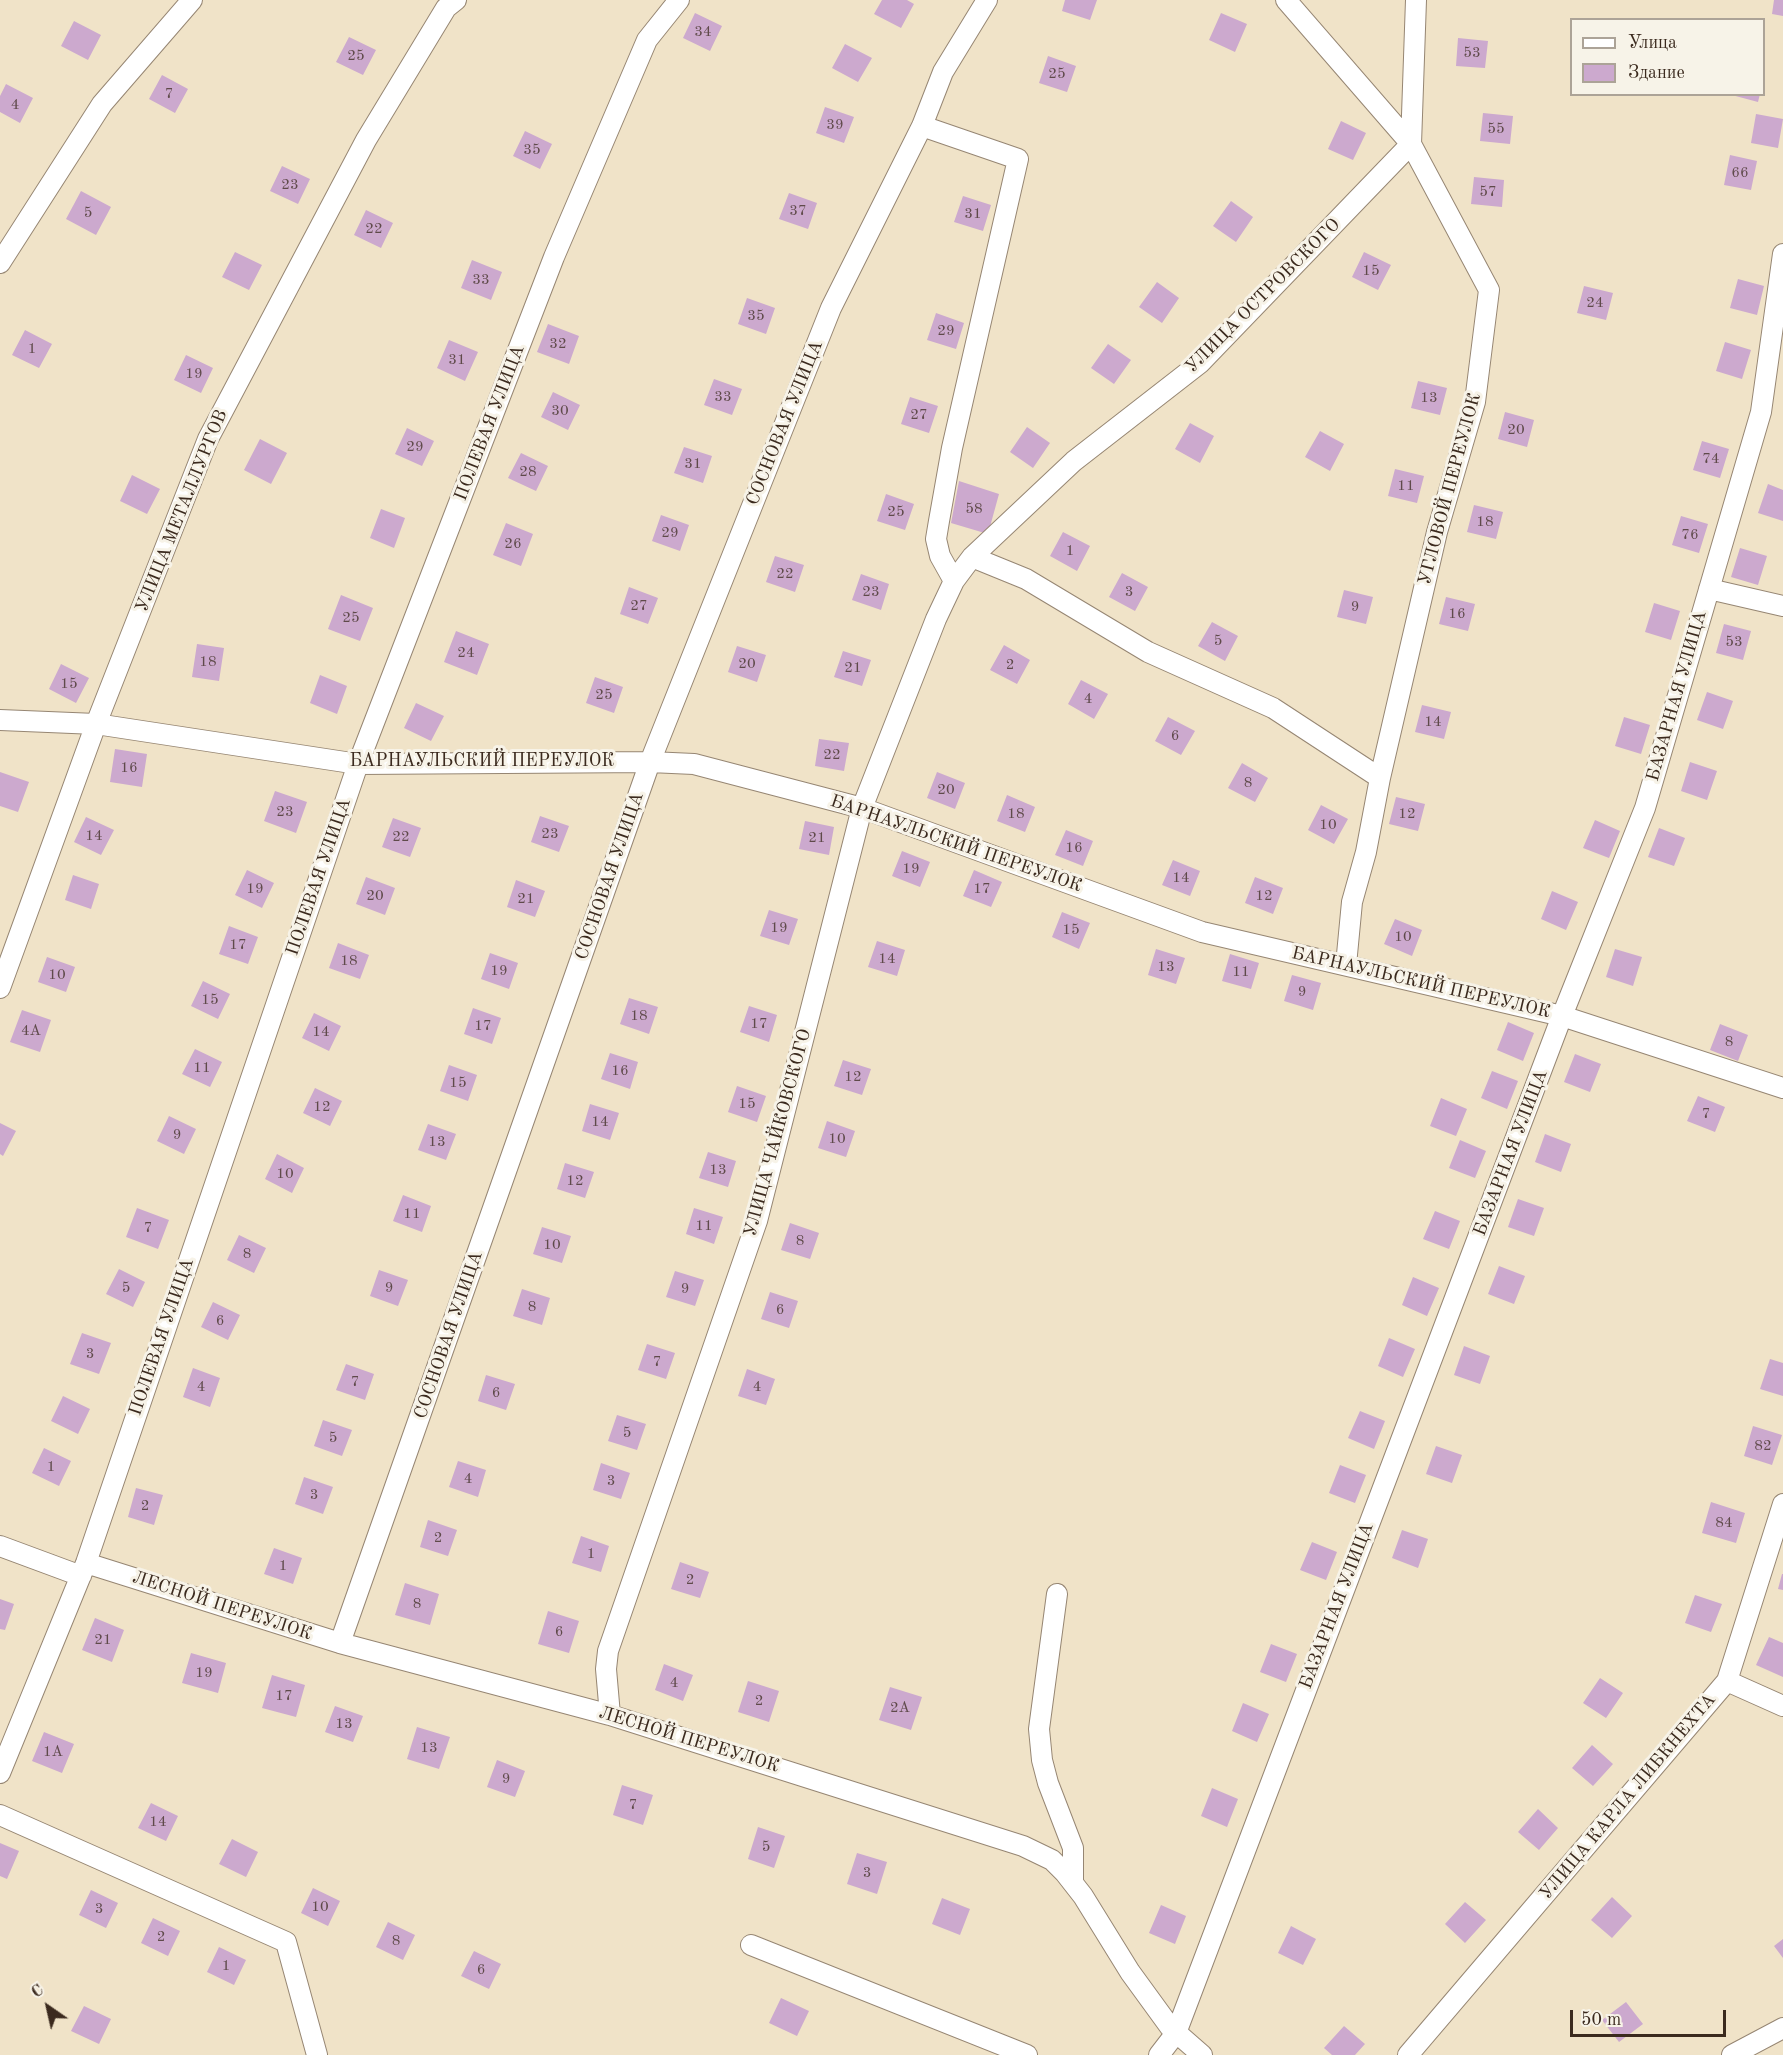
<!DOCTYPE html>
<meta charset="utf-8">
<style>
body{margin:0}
#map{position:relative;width:1783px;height:2055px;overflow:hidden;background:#f0e3c8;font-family:"Old Standard TT",serif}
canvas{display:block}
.legend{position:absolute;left:1570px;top:18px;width:195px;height:78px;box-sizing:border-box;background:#f7f3e8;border:2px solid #aca397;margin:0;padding:8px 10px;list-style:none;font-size:18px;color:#3b2a1e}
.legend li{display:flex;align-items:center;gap:12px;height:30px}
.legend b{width:30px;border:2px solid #aca397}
.north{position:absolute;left:18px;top:1977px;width:60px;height:60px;-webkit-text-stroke:4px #f7f3e8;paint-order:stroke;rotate:326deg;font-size:16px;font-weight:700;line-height:24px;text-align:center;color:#3b2a1e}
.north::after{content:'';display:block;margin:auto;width:21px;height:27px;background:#3b2a1e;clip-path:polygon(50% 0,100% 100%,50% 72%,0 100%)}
.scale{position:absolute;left:1570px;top:2010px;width:156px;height:27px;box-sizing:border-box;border:3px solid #3b2a1e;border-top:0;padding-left:8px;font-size:18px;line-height:21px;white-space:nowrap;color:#3b2a1e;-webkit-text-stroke:4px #f7f3e8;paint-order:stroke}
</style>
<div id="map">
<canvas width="1783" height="2055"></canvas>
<ul class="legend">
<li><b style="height:8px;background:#fff"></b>Улица</li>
<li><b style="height:16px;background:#cca9ce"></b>Здание</li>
</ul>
<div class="north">С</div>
<div class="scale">50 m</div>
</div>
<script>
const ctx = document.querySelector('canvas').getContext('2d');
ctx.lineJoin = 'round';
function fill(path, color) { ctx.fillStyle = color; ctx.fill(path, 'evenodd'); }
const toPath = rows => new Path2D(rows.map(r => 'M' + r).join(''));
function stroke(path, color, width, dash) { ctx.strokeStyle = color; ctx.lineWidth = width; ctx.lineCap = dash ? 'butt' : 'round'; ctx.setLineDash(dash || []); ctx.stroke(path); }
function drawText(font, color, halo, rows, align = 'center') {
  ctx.font = font + ' "Old Standard TT",serif'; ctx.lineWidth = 6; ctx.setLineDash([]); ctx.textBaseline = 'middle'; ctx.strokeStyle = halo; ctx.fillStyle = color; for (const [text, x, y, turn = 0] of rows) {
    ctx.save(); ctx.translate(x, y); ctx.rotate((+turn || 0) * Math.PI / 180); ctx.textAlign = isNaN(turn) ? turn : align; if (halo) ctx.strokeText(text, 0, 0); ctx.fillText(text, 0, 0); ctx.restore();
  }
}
const building = toPath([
 [882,0,907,0,914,4,901,28,874,14],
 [1065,0,1097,0,1090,20,1062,11],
 [1774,0,1783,0,1783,16,1772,14],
 [695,13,722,26,710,51,683,38],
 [1221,13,1247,24,1235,52,1209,40],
 [74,21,101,35,88,60,61,46],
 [349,37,376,50,363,75,336,62],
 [1458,38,1488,41,1485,68,1456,66],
 [845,44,872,58,858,82,832,68],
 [1048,56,1076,66,1067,92,1039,83],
 [162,75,188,89,175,113,149,99],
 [6,84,33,98,20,123,0,112,0,96],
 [1728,94,1760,94,1758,102],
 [825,107,854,117,844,143,816,133],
 [1483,113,1513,116,1510,144,1480,141],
 [1756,114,1783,119,1778,148,1751,143],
 [1341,121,1366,133,1353,160,1328,149],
 [525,131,552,144,540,169,513,156],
 [1730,155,1757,161,1751,190,1724,185],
 [282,166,310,179,298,204,270,191],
 [1474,177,1504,180,1502,207,1471,204],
 [81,191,111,207,96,235,66,219],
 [789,193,817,203,808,229,779,219],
 [963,196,991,205,983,231,954,222],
 [1231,201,1253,217,1236,242,1213,226],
 [366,210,393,223,381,248,354,235],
 [235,252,262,265,249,290,222,277],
 [1364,252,1391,265,1378,290,1352,277],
 [472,260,502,272,491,300,461,288],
 [1738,279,1764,286,1757,315,1730,308],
 [1157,282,1179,298,1162,323,1139,307],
 [1584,286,1613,293,1606,320,1577,313],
 [747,298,775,308,766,334,738,324],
 [936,313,964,323,956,349,927,340],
 [548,324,579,336,569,364,537,352],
 [25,330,52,344,39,368,12,355],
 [449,340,478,352,465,381,437,368],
 [1725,342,1751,350,1742,379,1716,371],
 [1108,344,1131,360,1114,384,1091,368],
 [186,355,213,368,201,393,174,380],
 [714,379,742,389,732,415,704,405],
 [1418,381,1447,388,1440,415,1411,408],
 [553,392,580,405,568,430,541,417],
 [910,397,938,406,929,433,901,424],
 [1505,412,1534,420,1527,447,1498,439],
 [1190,423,1214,436,1200,463,1175,449],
 [1027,427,1050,443,1033,468,1010,452],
 [407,428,434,441,422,466,395,454],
 [1320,431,1344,444,1330,471,1305,457],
 [260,439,287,453,271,484,244,470],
 [1702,441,1729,449,1720,478,1693,470],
 [684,447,712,456,703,483,674,473],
 [521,453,548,466,536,491,508,478],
 [1395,469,1424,476,1417,503,1388,496],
 [132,475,160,489,147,514,120,501],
 [959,481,999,494,988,534,951,523],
 [1768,484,1783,490,1783,521,1758,513],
 [886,494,914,504,905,530,877,521],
 [1474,505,1503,512,1496,539,1467,532],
 [381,509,405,518,394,548,370,538],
 [661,515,689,525,680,551,652,541],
 [1681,516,1708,524,1699,553,1672,545],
 [506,523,533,534,521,566,493,555],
 [1063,532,1090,546,1077,571,1050,556],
 [1740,548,1767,556,1758,585,1731,577],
 [775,556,804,565,795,592,766,582],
 [1122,573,1148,587,1135,611,1109,597],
 [861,574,889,584,881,610,852,600],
 [629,587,658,598,648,624,620,614],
 [1344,590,1373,597,1366,624,1337,617],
 [341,595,373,608,360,641,328,629],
 [1446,597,1475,604,1468,631,1439,624],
 [1654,603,1680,611,1671,640,1645,632],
 [1212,622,1238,636,1225,661,1198,646],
 [1724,624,1751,631,1743,660,1716,653],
 [456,631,489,644,477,675,444,662],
 [197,644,224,648,219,681,192,677],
 [1004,645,1030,660,1017,684,990,670],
 [737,646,766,655,757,682,728,672],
 [843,651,871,660,862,686,834,677],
 [61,664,89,678,76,703,49,689],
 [320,675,347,686,337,714,310,703],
 [595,677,623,687,614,713,586,703],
 [1081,680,1108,694,1094,719,1068,704],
 [1707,692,1733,701,1723,729,1697,720],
 [416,703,444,716,431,741,404,728],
 [1422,705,1451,712,1444,739,1415,732],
 [1168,717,1195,731,1181,755,1155,741],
 [1624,717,1650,725,1641,754,1615,746],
 [819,739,849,743,844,771,815,766],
 [115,749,147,754,142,787,110,782],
 [1690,762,1717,771,1707,800,1681,791],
 [1242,763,1268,778,1255,802,1228,788],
 [0,772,29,782,18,812,0,806],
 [937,772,965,783,955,809,927,798],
 [275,791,307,802,296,833,264,821],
 [1007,795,1035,807,1025,832,997,821],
 [1396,797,1425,804,1418,831,1389,824],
 [1321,805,1348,819,1334,844,1308,830],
 [540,816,569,826,559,852,531,842],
 [86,817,114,830,101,855,74,842],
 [393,818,421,828,410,857,382,847],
 [1595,820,1620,831,1609,858,1583,848],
 [805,821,834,827,829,855,799,849],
 [1659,828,1685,838,1674,866,1648,857],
 [1066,830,1093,841,1083,866,1055,855],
 [902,851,930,862,920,887,892,876],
 [1173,860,1200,871,1190,896,1162,885],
 [247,870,274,883,262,908,235,895],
 [974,870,1002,882,991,907,963,896],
 [73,875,99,884,91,909,65,900],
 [366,877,395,888,385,915,356,904],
 [1255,877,1283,888,1273,914,1245,903],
 [516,880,545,891,535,917,507,907],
 [1552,891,1578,902,1566,930,1541,919],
 [769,910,798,919,789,945,760,936],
 [1062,912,1090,923,1079,949,1052,937],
 [1395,919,1422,930,1412,956,1384,944],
 [229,926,258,937,248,964,219,954],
 [877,941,905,950,897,976,868,967],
 [338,943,369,955,360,979,329,968],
 [1156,949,1185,958,1176,984,1148,975],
 [1615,949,1642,957,1633,986,1606,977],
 [490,953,518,963,509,989,481,979],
 [1230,954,1259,963,1251,989,1222,981],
 [47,957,75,967,66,992,38,982],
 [1292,975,1321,983,1313,1010,1284,1001],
 [203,981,230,994,218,1019,191,1006],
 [629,998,658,1007,649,1034,620,1024],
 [749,1006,777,1015,769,1042,740,1032],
 [473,1008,501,1018,492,1044,464,1034],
 [22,1010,51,1020,40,1052,10,1042],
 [314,1013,341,1026,329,1051,302,1038],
 [1508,1022,1534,1033,1523,1061,1497,1050],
 [1720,1024,1748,1035,1738,1061,1710,1050],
 [195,1049,222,1062,210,1087,182,1074],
 [610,1053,638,1062,630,1089,601,1079],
 [1575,1054,1601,1064,1590,1092,1564,1082],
 [843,1060,871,1069,862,1095,834,1086],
 [449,1065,477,1075,468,1101,440,1091],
 [1492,1071,1518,1081,1507,1109,1481,1098],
 [737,1086,766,1096,757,1122,728,1112],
 [315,1088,342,1101,330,1126,303,1113],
 [1698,1096,1725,1107,1715,1132,1687,1121],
 [1441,1098,1467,1109,1456,1136,1430,1126],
 [590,1104,619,1113,610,1140,582,1131],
 [169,1116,196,1129,184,1154,157,1141],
 [827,1121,855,1131,846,1157,818,1148],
 [0,1123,16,1131,3,1156,0,1154],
 [428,1124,456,1134,446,1160,418,1150],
 [1545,1134,1571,1144,1561,1172,1535,1162],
 [1460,1140,1486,1151,1475,1178,1449,1168],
 [708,1152,736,1161,728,1187,699,1178],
 [277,1154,304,1168,292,1193,265,1179],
 [565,1163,594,1172,585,1198,557,1189],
 [403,1195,431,1206,422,1232,393,1221],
 [1518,1199,1544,1208,1534,1236,1508,1227],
 [137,1208,169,1220,158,1249,126,1237],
 [694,1208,723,1217,714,1244,686,1234],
 [1435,1211,1460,1221,1449,1249,1423,1239],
 [790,1223,819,1233,810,1259,781,1250],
 [542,1227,571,1236,562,1263,533,1254],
 [239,1235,266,1248,254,1273,227,1260],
 [1499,1266,1525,1276,1514,1304,1488,1294],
 [119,1269,145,1282,133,1307,106,1294],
 [379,1270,408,1280,398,1306,370,1296],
 [675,1271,704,1280,695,1306,666,1297],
 [1413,1277,1439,1288,1427,1316,1402,1305],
 [522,1289,550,1298,542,1325,513,1316],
 [770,1292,798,1301,789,1328,761,1319],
 [213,1302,240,1315,228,1340,201,1327],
 [82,1333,111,1343,99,1374,70,1364],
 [1389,1338,1415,1349,1403,1377,1378,1366],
 [647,1344,675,1353,666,1379,638,1370],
 [1464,1346,1490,1356,1480,1384,1454,1375],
 [1770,1359,1783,1363,1783,1396,1760,1389],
 [346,1364,374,1374,365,1400,336,1390],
 [193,1368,220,1378,210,1407,183,1397],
 [747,1369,775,1379,766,1405,738,1396],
 [486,1375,515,1384,506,1410,478,1401],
 [63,1396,90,1409,78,1434,51,1421],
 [1360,1411,1385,1421,1374,1449,1348,1438],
 [617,1415,646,1424,637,1450,608,1441],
 [323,1420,352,1430,342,1456,314,1446],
 [1753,1426,1782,1435,1772,1465,1744,1456],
 [1436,1446,1462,1455,1452,1483,1426,1474],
 [44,1448,71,1461,59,1486,32,1473],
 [458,1461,486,1470,478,1497,449,1487],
 [601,1463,630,1473,621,1499,593,1490],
 [1340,1465,1366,1475,1355,1503,1329,1493],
 [304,1477,333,1487,323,1514,295,1504],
 [136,1488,163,1495,154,1525,128,1517],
 [1711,1502,1745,1513,1736,1543,1702,1533],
 [428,1520,457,1530,448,1556,420,1547],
 [1402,1530,1428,1539,1418,1568,1392,1558],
 [581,1536,609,1546,601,1572,572,1563],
 [1312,1542,1337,1552,1326,1580,1300,1570],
 [274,1548,302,1558,293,1584,264,1574],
 [680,1562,709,1572,700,1598,671,1589],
 [1782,1574,1783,1574,1783,1590,1778,1589],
 [405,1583,439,1594,430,1625,395,1615],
 [1695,1595,1722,1604,1711,1632,1685,1623],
 [0,1599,14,1604,5,1630,0,1629],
 [548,1611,579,1621,569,1653,538,1644],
 [95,1618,124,1630,112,1662,82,1650],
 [1769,1637,1783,1643,1783,1677,1756,1665],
 [1271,1644,1297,1654,1286,1682,1260,1672],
 [191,1653,226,1663,218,1693,182,1683],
 [664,1664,693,1675,683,1701,655,1690],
 [272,1675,305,1685,296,1717,262,1708],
 [1600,1678,1623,1693,1606,1718,1583,1703],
 [748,1681,779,1691,769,1722,738,1712],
 [890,1687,922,1697,911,1730,879,1720],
 [1243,1703,1269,1714,1257,1742,1232,1731],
 [335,1706,363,1716,353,1742,325,1732],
 [417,1727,450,1737,439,1769,407,1759],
 [44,1732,74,1744,62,1773,32,1761],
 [1592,1745,1613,1764,1593,1786,1572,1768],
 [497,1760,525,1771,515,1797,487,1787],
 [622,1785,653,1795,643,1825,613,1815],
 [1212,1788,1238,1799,1227,1827,1201,1816],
 [151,1803,178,1816,166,1841,138,1828],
 [1538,1809,1558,1828,1539,1850,1518,1832],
 [758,1827,785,1836,774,1868,748,1859],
 [232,1839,258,1852,246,1877,219,1864],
 [0,1843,19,1851,7,1879,0,1876],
 [857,1853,887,1862,877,1894,847,1884],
 [313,1888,340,1901,328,1926,301,1913],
 [91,1890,118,1903,106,1928,79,1915],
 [1612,1897,1632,1916,1612,1938,1591,1920],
 [942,1898,970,1909,960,1935,932,1924],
 [1465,1902,1486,1920,1465,1943,1445,1924],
 [1161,1905,1186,1916,1175,1944,1149,1933],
 [153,1918,180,1931,168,1956,141,1943],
 [388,1922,415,1935,403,1960,376,1947],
 [1291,1926,1316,1939,1303,1965,1278,1953],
 [1783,1939,1783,1958,1774,1946],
 [219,1947,246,1960,234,1985,207,1972],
 [474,1951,501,1964,489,1989,461,1976],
 [781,1998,809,2011,797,2036,769,2023],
 [1626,2002,1643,2024,1619,2042,1602,2020],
 [84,2006,111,2019,99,2044,71,2031],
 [1344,2026,1365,2044,1355,2055,1332,2055,1324,2048]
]);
const minor = toPath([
 [922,126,1018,159,952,448,939,521,936,539,940,556,954,581],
 [0,263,102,104,192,0],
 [972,557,1026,579,1148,652,1273,708,1380,778,1437,532,1475,402,1489,290,1411,144,1286,0],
 [1709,589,1783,606],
 [0,720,96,724,358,764,650,762,694,764,862,808,1202,932,1562,1016,1783,1088],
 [1346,965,1352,902,1366,852,1380,778],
 [0,988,96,724,208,439,366,140,446,8,456,0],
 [0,1546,81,1576],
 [86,1563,340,1643,610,1715,1023,1846,1052,1860,1065,1873,1083,1896,1130,1972,1170,2027,1202,2055],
 [1057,1594,1039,1729,1042,1760,1048,1783,1073,1848,1073,1883],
 [340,1643,650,762,831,308,922,126,943,72,987,0],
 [1727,1681,1783,1706],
 [610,1715,606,1669,608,1651,757,1221,862,808,936,619,954,581,972,557,1074,461,1200,363,1411,144,1416,0],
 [0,1773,86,1563,358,764,554,257,647,40,679,0],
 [0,1815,286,1942,317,2055],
 [751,1945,1027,2055],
 [1159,2055,1176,2033,1562,1016,1645,808,1761,412,1783,254],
 [1408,2055,1727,1681,1783,1504],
 [1732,2055,1783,2028]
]);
const numberNames = [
 ["34",703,32],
 ["53",1472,53],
 ["25",356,56],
 ["25",1057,74],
 ["7",169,94],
 ["4",15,105],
 ["39",835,125],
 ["55",1496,129],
 ["35",532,150],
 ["66",1740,173],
 ["23",290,185],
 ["57",1488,192],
 ["37",798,211],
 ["5",88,213],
 ["31",973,214],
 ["22",374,229],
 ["15",1371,271],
 ["33",481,280],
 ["24",1595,303],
 ["35",756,316],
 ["29",946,331],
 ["32",558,344],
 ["1",32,349],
 ["31",457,360],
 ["19",194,374],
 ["33",723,397],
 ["13",1429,398],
 ["30",560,411],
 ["27",919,415],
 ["20",1516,430],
 ["29",415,447],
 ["74",1711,459],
 ["31",693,464],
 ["28",528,472],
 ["11",1406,486],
 ["58",974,509],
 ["25",896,512],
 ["18",1485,522],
 ["29",670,533],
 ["76",1690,535],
 ["26",513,544],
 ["1",1070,551],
 ["22",785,574],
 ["23",871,592],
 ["3",1129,592],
 ["27",639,606],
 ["9",1355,607],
 ["16",1457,614],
 ["25",351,618],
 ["5",1218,641],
 ["53",1734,642],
 ["24",466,653],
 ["18",208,662],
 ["20",747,664],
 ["2",1010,665],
 ["21",853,668],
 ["15",69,684],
 ["25",604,695],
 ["4",1088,699],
 ["14",1433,722],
 ["6",1175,736],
 ["22",832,755],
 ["16",129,768],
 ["8",1248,783],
 ["20",946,790],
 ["23",285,812],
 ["18",1016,814],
 ["12",1407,814],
 ["10",1328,825],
 ["23",550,834],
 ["14",94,836],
 ["22",401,837],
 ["21",817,838],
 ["16",1074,848],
 ["19",911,869],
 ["14",1181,878],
 ["19",255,889],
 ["17",982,889],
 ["20",375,896],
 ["12",1264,896],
 ["21",526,899],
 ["19",779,928],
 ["15",1071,930],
 ["10",1403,937],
 ["17",238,945],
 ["14",887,959],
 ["18",349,961],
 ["13",1166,967],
 ["19",499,971],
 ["11",1241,972],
 ["10",57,975],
 ["9",1302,992],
 ["15",210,1000],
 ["18",639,1016],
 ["17",759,1024],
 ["17",483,1026],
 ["4А",31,1031],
 ["14",321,1032],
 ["8",1729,1042],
 ["11",202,1068],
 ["16",620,1071],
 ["12",853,1077],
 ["15",458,1083],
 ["15",747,1104],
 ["12",322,1107],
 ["7",1706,1114],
 ["14",600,1122],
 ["9",177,1135],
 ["10",837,1139],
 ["13",437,1142],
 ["13",718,1170],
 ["10",285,1174],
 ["12",575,1181],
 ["11",412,1214],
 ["11",704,1226],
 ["7",148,1228],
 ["8",800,1241],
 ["10",552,1245],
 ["8",247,1254],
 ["5",126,1288],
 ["9",389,1288],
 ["9",685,1289],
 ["8",532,1307],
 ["6",780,1310],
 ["6",220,1321],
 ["3",90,1354],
 ["7",657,1362],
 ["7",355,1382],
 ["4",201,1387],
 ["4",757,1387],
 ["6",496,1393],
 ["5",627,1433],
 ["5",333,1438],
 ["82",1763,1446],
 ["1",51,1467],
 ["4",468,1479],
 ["3",611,1481],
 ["3",314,1495],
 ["2",145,1506],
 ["84",1724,1523],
 ["2",438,1538],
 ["1",591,1554],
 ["1",283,1566],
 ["2",690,1580],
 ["8",417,1604],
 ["6",559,1632],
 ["21",103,1640],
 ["19",204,1673],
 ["4",674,1683],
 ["17",284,1696],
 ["2",759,1701],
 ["2А",900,1708],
 ["13",344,1724],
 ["13",429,1748],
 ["1А",53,1752],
 ["9",506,1779],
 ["7",633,1805],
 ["14",158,1822],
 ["5",766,1847],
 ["3",867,1873],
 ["10",320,1907],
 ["3",99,1909],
 ["2",161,1937],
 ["8",396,1941],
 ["1",226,1966],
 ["6",481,1970]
];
const streetNames = [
 ["УЛИЦА ОСТРОВСКОГО",1263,296,-45],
 ["ПОЛЕВАЯ УЛИЦА",490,423,-69],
 ["СОСНОВАЯ УЛИЦА",785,423,-68],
 ["УГЛОВОЙ ПЕРЕУЛОК",1450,489,-75],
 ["УЛИЦА МЕТАЛЛУРГОВ",182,511,-68],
 ["БАЗАРНАЯ УЛИЦА",1677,696,-74],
 ["БАРНАУЛЬСКИЙ ПЕРЕУЛОК",482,761],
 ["БАРНАУЛЬСКИЙ ПЕРЕУЛОК",956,844,19],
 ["СОСНОВАЯ УЛИЦА",610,876,-71],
 ["ПОЛЕВАЯ УЛИЦА",319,877,-71],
 ["БАРНАУЛЬСКИЙ ПЕРЕУЛОК",1421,983,13],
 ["УЛИЦА ЧАЙКОВСКОГО",778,1133,-75],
 ["БАЗАРНАЯ УЛИЦА",1511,1153,-69],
 ["СОСНОВАЯ УЛИЦА",449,1335,-71],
 ["ПОЛЕВАЯ УЛИЦА",162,1337,-71],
 ["ЛЕСНОЙ ПЕРЕУЛОК",222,1606,18],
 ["БАЗАРНАЯ УЛИЦА",1337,1606,-69],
 ["ЛЕСНОЙ ПЕРЕУЛОК",689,1740,17],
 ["УЛИЦА КАРЛА ЛИБКНЕХТА",1628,1797,-50]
];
fill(building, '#cca9ce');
stroke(minor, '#968673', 22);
stroke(minor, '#fff', 20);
drawText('15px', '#5f4a4a', null, numberNames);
drawText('18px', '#3b2a1e', '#f7f3e8', streetNames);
</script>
